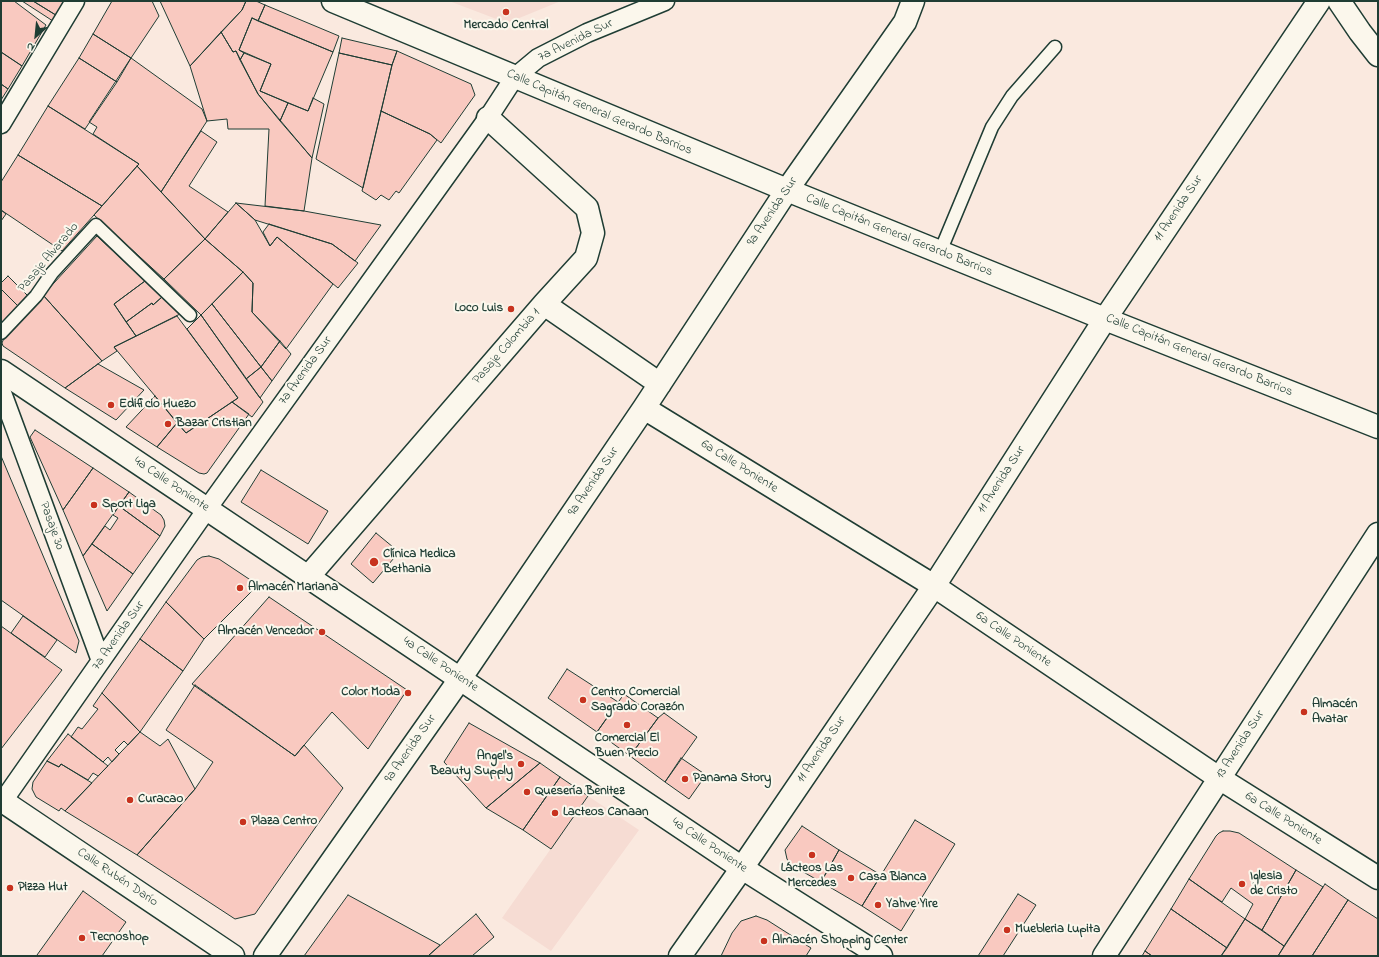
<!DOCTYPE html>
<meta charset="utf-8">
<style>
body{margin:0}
#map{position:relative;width:1379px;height:957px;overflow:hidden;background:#fae9df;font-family:"Indie Flower",sans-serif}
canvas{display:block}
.frame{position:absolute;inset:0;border:2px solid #1f3d34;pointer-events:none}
.north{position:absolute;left:16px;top:16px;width:40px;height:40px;-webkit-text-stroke:3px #fbf7ec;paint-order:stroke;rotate:207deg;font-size:11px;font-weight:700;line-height:16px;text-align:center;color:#1f3d34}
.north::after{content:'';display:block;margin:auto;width:14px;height:18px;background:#1f3d34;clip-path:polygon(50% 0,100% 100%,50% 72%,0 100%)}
</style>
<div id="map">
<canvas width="1379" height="957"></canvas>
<div class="frame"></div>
<div class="north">N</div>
</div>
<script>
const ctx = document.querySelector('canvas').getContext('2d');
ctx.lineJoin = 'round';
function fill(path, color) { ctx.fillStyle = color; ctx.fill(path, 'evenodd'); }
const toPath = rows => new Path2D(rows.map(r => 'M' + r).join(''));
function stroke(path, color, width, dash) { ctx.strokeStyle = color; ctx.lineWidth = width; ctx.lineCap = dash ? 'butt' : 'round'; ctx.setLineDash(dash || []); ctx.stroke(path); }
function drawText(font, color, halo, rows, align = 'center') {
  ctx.font = font + ' "Indie Flower",sans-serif'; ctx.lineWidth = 4; ctx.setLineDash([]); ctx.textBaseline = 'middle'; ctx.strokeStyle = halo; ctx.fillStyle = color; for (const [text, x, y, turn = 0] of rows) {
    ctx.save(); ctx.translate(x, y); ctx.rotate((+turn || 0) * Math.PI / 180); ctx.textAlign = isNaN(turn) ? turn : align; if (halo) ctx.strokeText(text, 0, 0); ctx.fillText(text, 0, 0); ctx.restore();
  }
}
const built = toPath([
 [449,1,561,1,507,23],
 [588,796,639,830,551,951,502,918]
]);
const building = toPath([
 [2,1,14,1,46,25,22,66,1,52,1,3,2,1],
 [22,1,33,1,59,17,56,23,22,1],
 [33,1,69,1,59,17,33,1],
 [112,1,152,1,159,16,131,58,93,34,112,1],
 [160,1,246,1,242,10,190,66,160,1],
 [246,1,256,1,265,5,258,21,252,18,239,50,244,53,240,60,236,51,233,52,221,32,242,10,246,1],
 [265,5,339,36,333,52,258,21,265,5],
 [252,18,333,52,308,111,260,91,271,64,239,50,252,18],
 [221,32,233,52,236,51,258,94,312,158,304,211,265,206,269,129,228,129,227,119,207,121,190,66,221,32],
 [93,34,131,58,117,82,79,58,93,34],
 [342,38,397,51,392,65,339,53,342,38],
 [397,51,471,84,475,95,441,143,430,134,381,111,392,65,397,51],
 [1,52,22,66,8,89,1,84,1,52],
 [244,53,271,64,260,91,288,103,280,121,258,94,240,60,244,53],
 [339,53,392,65,363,188,316,159,339,53],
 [79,58,117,82,85,129,48,106,79,58],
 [131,58,202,109,207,121,161,192,137,166,139,164,93,134,97,127,89,122,131,58],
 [1,84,8,89,1,100,1,84],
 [313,98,324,104,312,158,280,121,288,103,308,111,313,98],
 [48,106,139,164,102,206,18,155,48,106],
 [381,111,430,134,437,140,399,193,396,191,389,200,381,195,376,200,362,191,381,111],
 [201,131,217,142,189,186,228,212,205,239,161,192,201,131],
 [18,155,102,206,62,251,1,210,1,182,18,155],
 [137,166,205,239,164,279,94,215,137,166],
 [236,203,255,220,270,246,277,237,333,284,286,349,252,312,253,283,243,272,205,239,236,203],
 [236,203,304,211,381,225,355,261,332,244,255,220,236,203],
 [1,210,6,214,1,221,1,210],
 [269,224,332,244,358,263,338,288,277,237,270,246,263,232,269,224],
 [97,236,145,281,114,304,136,336,114,347,117,351,102,361,43,295,97,236],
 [205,239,243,272,201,315,164,279,205,239],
 [243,272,253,283,252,312,280,341,261,367,212,304,243,272],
 [8,276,29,297,19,307,1,289,1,283,8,276],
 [145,281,162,297,153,305,152,303,126,322,114,304,145,281],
 [1,289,19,307,1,323,1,289],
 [43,295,102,361,65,388,3,346,2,343,4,338,43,295],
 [162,297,180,314,136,336,126,322,152,303,153,305,162,297],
 [212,304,261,367,246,379,201,315,212,304],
 [201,315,263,402,252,417,232,402,238,398,187,329,201,315],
 [177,316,238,398,186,433,114,347,177,316],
 [280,341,291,354,272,381,261,367,280,341],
 [98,364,144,390,116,420,65,388,98,364],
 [261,367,272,381,260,398,246,379,261,367],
 [155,396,177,423,157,447,126,427,155,396],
 [232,402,249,414,207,473,204,474,199,473,157,447,177,423,186,433,232,402],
 [35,430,93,468,63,510,30,437,35,430],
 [1,456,79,641,76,653,1,600,1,456],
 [93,468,129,492,83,556,63,510,93,468],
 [261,470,328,511,308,544,241,502,261,470],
 [129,492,161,515,164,520,165,526,160,536,119,506,129,492],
 [119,506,160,536,133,574,92,544,105,526,110,530,118,518,113,515,119,506],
 [376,533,399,552,373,583,351,564,376,533],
 [92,544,133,574,107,611,83,556,92,544],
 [209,556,219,559,258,585,204,639,166,602,197,560,202,557,209,556],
 [269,597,407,690,368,749,332,712,295,756,192,684,269,597],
 [166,602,204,639,183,671,140,639,166,602],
 [23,616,57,640,45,657,11,633,23,616],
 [1,626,62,670,1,749,1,626],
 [140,639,183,671,140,732,102,693,140,639],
 [567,669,618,702,597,732,548,698,567,669],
 [195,685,295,756,304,745,343,788,255,914,235,919,137,855,195,789,213,762,166,730,195,685],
 [102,693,140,732,128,745,124,741,115,750,119,754,112,762,108,757,103,762,71,737,78,727,82,729,98,709,93,706,102,693],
 [624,694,658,718,630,756,597,732,624,694],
 [664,713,697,737,665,782,630,756,658,718,664,713],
 [469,723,540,763,486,808,444,762,469,723],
 [140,732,160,746,168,739,195,789,137,855,65,811,140,732],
 [68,734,108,766,98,776,93,773,88,780,61,764,59,767,47,761,68,734],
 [681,758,706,775,689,799,665,782,681,758],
 [47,761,59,767,61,764,92,783,65,811,61,808,59,811,36,797,32,789,33,782,47,761],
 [540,763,560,777,523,830,486,808,540,763],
 [560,777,588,796,551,849,523,830,560,777],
 [915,820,955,844,901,931,862,906,915,820],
 [802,826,839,850,821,882,791,865,787,859,785,850,802,826],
 [1223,831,1230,831,1239,833,1296,870,1262,930,1245,919,1253,904,1231,888,1222,902,1189,879,1216,836,1219,833,1223,831],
 [839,850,881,875,862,906,821,882,839,850],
 [1296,870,1323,887,1284,946,1262,930,1296,870],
 [1189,879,1245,919,1227,948,1171,909,1189,879],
 [1325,884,1348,900,1312,956,1278,956,1325,884],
 [83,891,126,922,102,956,38,956,37,955,83,891],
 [1018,894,1036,905,1003,956,978,956,1018,894],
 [348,895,440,945,428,956,304,956,348,895],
 [1348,900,1378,919,1378,956,1312,956,1348,900],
 [1171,909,1227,948,1221,956,1152,956,1145,951,1171,909],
 [476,914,494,937,472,956,428,956,476,914],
 [756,916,767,920,811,948,806,956,721,956,732,933,741,921,756,916],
 [1245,919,1284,946,1278,956,1221,956,1245,919],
 [1145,951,1152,956,1142,956,1145,951]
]);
const service = toPath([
 [940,252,992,127,1012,96,1055,47],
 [1,333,36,296,52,273,96,225,190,315]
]);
const pedestrian = toPath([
 [1,124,75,1],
 [1,390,101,661],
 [3,801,207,509,488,118,514,78,538,58,587,33,665,1]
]);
const minor = toPath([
 [333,1,787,190,1105,319,1378,427],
 [1339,1,1360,32,1378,55],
 [544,304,660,384],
 [644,408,934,586,1219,778,1378,878],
 [308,577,544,304,586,258,593,233,587,208,488,118],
 [265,956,460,679,644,408,787,190,905,22,913,1],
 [680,956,742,868,934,586,1105,319,1319,1],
 [1104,956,1378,534]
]);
const tertiary = toPath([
 [1,371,742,868,881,956]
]);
const secondary = toPath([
 [1,800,233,956]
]);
const markers = [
 [506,12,4,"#c8321e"],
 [511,309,4,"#c8321e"],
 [111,405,4,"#c8321e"],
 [168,424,4,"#c8321e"],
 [94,505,4,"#c8321e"],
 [374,562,5,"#c8321e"],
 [240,588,4,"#c8321e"],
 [322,632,4,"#c8321e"],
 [408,693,4,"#c8321e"],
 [583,700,4,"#c8321e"],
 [1304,712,4,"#c8321e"],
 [627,725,4,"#c8321e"],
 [521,764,4,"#c8321e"],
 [685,779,4,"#c8321e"],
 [527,792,4,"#c8321e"],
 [130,800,4,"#c8321e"],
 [555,813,4,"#c8321e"],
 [243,822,4,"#c8321e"],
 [812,855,4,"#c8321e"],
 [851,878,4,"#c8321e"],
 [1242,884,4,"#c8321e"],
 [10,888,4,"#c8321e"],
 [878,905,4,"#c8321e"],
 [1007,930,4,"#c8321e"],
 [82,938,4,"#c8321e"],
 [764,941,4,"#c8321e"]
];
const poiNames = [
 ["Mercado Central",506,26,"center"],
 ["Loco Luis",503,309,"right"],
 ["Edificio Huezo",119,405],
 ["Bazar Cristian",176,424],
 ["Sport Liga",102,505],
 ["Clínica Medica",383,555],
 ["Bethania",383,570],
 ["Almacén Mariana",248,588],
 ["Almacén Vencedor",314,632,"right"],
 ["Color Moda",400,693,"right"],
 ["Centro Comercial",591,693],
 ["Sagrado Corazón",591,708],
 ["Almacén",1312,705],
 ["Avatar",1312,720],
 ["Comercial El",627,739,"center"],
 ["Buen Precio",627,754,"center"],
 ["Angel's",513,757,"right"],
 ["Beauty Supply",513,772,"right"],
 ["Panama Story",693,779],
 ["Quesería Benitez",535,792],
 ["Curacao",138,800],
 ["Lacteos Canaan",563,813],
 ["Plaza Centro",251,822],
 ["Lácteos Las",812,869,"center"],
 ["Mercedes",812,884,"center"],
 ["Iglesia",1250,877],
 ["de Cristo",1250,892],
 ["Casa Blanca",859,878],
 ["Pizza Hut",18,888],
 ["Yahve Yire",886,905],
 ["Muebleria Lupita",1015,930],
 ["Tecnoshop",90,938],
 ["Almacén Shopping Center",772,941]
];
const streetNames = [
 ["7a Avenida Sur",576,41,-26],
 ["Calle Capitán General Gerardo Barrios",599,113,23],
 ["11 Avenida Sur",1179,209,-56],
 ["9a Avenida Sur",773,212,-56],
 ["Calle Capitán General Gerardo Barrios",899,236,22],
 ["Pasaje Alvarado",49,258,-50],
 ["Pasaje Colombia 1",507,347,-49],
 ["Calle Capitán General Gerardo Barrios",1199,356,22],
 ["7a Avenida Sur",306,371,-54],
 ["6a Calle Poniente",739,467,32],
 ["11 Avenida Sur",1002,480,-57],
 ["9a Avenida Sur",594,482,-56],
 ["4a Calle Poniente",171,485,34],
 ["Pasaje 30",51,526,70],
 ["7a Avenida Sur",119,636,-55],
 ["6a Calle Poniente",1013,640,34],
 ["4a Calle Poniente",440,665,34],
 ["13 Avenida Sur",1241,745,-57],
 ["9a Avenida Sur",411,749,-55],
 ["11 Avenida Sur",822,750,-56],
 ["6a Calle Poniente",1283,819,32],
 ["4a Calle Poniente",709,846,34],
 ["Calle Rubén Darío",117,878,34]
];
fill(built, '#f6dcd3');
fill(building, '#f9c9c0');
stroke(building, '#1f3d34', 1);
stroke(service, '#1f3d34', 15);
stroke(pedestrian, '#1f3d34', 21);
stroke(minor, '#1f3d34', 25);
stroke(tertiary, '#1f3d34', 25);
stroke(secondary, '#1f3d34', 25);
stroke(service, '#fbf7ec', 12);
stroke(pedestrian, '#fbf7ec', 18);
stroke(minor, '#fbf7ec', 22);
stroke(tertiary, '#fbf7ec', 22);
stroke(secondary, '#fbf7ec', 22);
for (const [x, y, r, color] of markers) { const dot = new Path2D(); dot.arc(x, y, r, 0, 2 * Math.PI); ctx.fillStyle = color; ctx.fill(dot); stroke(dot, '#fbf7ec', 1.5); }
drawText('bold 13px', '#1f3d34', '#fbf7ec', poiNames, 'left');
drawText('13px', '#1f3d34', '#fbf7ec', streetNames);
</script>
